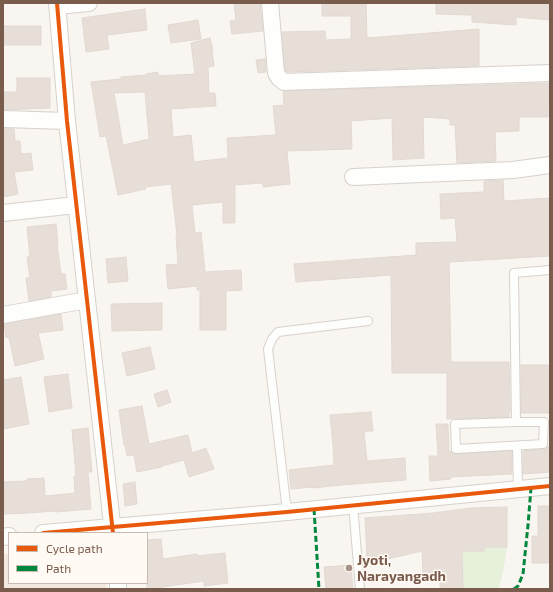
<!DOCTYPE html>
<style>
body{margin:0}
#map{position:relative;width:553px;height:592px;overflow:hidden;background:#f9f5f0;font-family:"Exo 2",sans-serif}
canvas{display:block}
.frame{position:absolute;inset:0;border:4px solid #7a5c4d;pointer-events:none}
.legend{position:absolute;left:8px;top:532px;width:140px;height:52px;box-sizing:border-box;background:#fffaf3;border:1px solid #cabbb1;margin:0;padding:5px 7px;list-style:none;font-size:12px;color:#7a5c4d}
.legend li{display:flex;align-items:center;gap:8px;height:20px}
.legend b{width:20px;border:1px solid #cabbb1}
</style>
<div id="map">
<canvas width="553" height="592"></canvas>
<div class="frame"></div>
<ul class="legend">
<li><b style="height:5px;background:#e8590c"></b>Cycle path</li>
<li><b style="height:5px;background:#00873e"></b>Path</li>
</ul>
</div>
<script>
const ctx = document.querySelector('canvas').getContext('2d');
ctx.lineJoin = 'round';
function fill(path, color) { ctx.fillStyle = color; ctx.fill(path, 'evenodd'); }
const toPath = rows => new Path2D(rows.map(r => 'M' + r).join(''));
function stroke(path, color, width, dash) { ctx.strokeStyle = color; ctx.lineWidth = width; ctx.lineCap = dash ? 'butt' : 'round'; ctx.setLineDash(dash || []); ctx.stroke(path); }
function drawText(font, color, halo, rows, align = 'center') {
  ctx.font = font + ' "Exo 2",sans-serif'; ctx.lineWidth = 3; ctx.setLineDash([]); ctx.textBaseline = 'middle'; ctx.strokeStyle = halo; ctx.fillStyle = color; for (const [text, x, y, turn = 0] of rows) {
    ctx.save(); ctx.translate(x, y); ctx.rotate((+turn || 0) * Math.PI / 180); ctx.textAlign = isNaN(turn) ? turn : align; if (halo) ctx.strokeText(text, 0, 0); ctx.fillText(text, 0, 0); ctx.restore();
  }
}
const residential = toPath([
 [3,554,9,554,9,583,106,583,107,589,3,589]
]);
const green = toPath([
 [484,543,495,547,507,547,503,573,499,587,498,589,463,589,462,551]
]);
const building = toPath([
 [234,3,260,3,263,31,232,34,230,21,236,20,234,3],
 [322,3,366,3,367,38,479,29,479,66,287,72,285,70,282,32,325,31,326,40,351,39,351,16,322,16,322,3],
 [436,3,550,3,550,20,516,17,516,25,472,22,472,15,436,14,436,3],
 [145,9,147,30,107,35,109,49,86,52,82,18,145,9],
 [198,20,201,39,171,43,168,25,198,20],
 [3,26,41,26,41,45,3,45,3,26],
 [210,38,213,50,212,51,214,66,208,67,209,93,215,93,216,106,171,109,173,137,191,135,194,162,228,158,227,138,276,135,273,106,284,105,283,91,550,83,550,103,548,103,548,117,519,117,519,131,495,132,496,161,457,163,455,125,450,125,450,119,423,117,424,158,393,160,392,118,351,121,352,149,287,151,290,184,263,187,263,183,235,185,235,223,223,223,223,202,192,205,195,233,201,232,205,272,241,270,242,290,226,291,226,330,200,330,200,290,197,290,197,286,168,289,166,265,178,264,176,235,177,235,171,184,145,187,146,189,118,195,106,136,100,137,91,82,121,79,121,77,146,75,146,74,158,72,158,76,195,74,191,43,210,38],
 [145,92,149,139,123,145,114,93,145,92],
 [265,59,266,72,258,73,256,60,265,59],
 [17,78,50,78,50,108,3,110,3,92,17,92,17,78],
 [3,128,14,129,15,141,20,141,21,154,31,153,33,170,14,172,18,194,3,197,3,128],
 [503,180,504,201,550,198,550,256,449,262,451,362,509,362,510,413,509,413,509,417,447,419,447,373,392,373,391,275,296,282,294,264,416,255,416,243,457,242,455,218,441,219,440,194,484,192,484,181,503,180],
 [56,224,58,244,57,244,61,274,65,274,67,289,51,291,51,297,29,301,26,278,30,278,27,257,30,257,27,227,56,224],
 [126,257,128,281,108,283,106,259,126,257],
 [162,303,162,330,112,331,111,304,162,303],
 [61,314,63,330,38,333,44,359,15,366,9,337,6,338,4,324,61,314],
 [150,347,155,369,127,376,122,353,150,347],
 [521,365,550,365,550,413,521,413,521,365],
 [68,374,72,408,49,412,44,377,68,374],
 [21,377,29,424,3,429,3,380,21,377],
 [167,390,171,402,158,407,154,394,167,390],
 [142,406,149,444,188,435,192,453,206,448,214,469,189,477,184,460,162,466,162,467,137,472,134,455,127,456,125,445,124,445,119,410,142,406],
 [371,412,373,431,364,431,367,461,405,458,406,480,342,485,313,488,313,487,291,489,289,470,334,465,333,445,330,415,371,412],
 [436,424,448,424,449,452,451,451,454,454,512,451,512,474,450,477,451,479,430,481,429,456,438,456,436,424],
 [88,428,92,472,88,472,91,509,55,512,55,511,28,513,3,514,3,482,27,481,27,479,44,478,45,496,75,493,74,476,76,476,72,430,88,428],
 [548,447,550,447,550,472,523,474,523,451,543,449,548,447],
 [135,482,137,504,125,506,123,484,135,482],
 [538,506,550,506,550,563,532,563,532,536,538,536,538,506],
 [507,507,507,547,484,547,484,551,462,551,463,589,440,589,440,573,423,573,422,551,379,561,378,558,367,559,365,518,433,513,471,508,507,507],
 [161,539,163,559,197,554,197,556,225,553,228,583,204,586,204,581,162,587,162,589,147,589,147,540,161,539],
 [351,565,353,589,326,589,324,567,351,565]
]);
const service = toPath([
 [516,422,544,422,543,444,456,449,455,424,516,422],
 [516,422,514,273,550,270],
 [517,446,518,489],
 [353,505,360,589],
 [287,512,268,349,272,339,278,332,368,321]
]);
const minor = toPath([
 [57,3,67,121,113,533],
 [270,3,276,73,279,78,284,82,550,73],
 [57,6,89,3],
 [3,119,67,121],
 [353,177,513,170,550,165],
 [3,213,76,205],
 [3,315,87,300],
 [43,533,287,512,550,486],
 [3,537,9,536],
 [118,583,118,589]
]);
const quiet = toPath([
 [314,509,319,589],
 [514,589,518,586,523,574,528,525,531,488]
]);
const cycleway = toPath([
 [57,3,67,121,113,533],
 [43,533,287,512,550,486]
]);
const markers = [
 [349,568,4,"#a69286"]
];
const poiNames = [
 ["Jyoti,",357,560],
 ["Narayangadh",357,576]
];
fill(residential, '#f2e8de');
fill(green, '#e7f0db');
fill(building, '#e6ded7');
stroke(building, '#e2d8d2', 1);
stroke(service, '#d7d1cb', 10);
stroke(minor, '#d7d1cb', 18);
stroke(service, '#fefefd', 8);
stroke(minor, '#fefefd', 16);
stroke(quiet, '#00873e', 3, [6, 3]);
stroke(cycleway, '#e8590c', 4);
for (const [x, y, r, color] of markers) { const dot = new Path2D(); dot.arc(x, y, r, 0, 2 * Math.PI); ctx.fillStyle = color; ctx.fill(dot); stroke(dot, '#fffaf3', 1.5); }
drawText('bold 14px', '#7a5c4d', '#fffaf3', poiNames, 'left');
</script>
